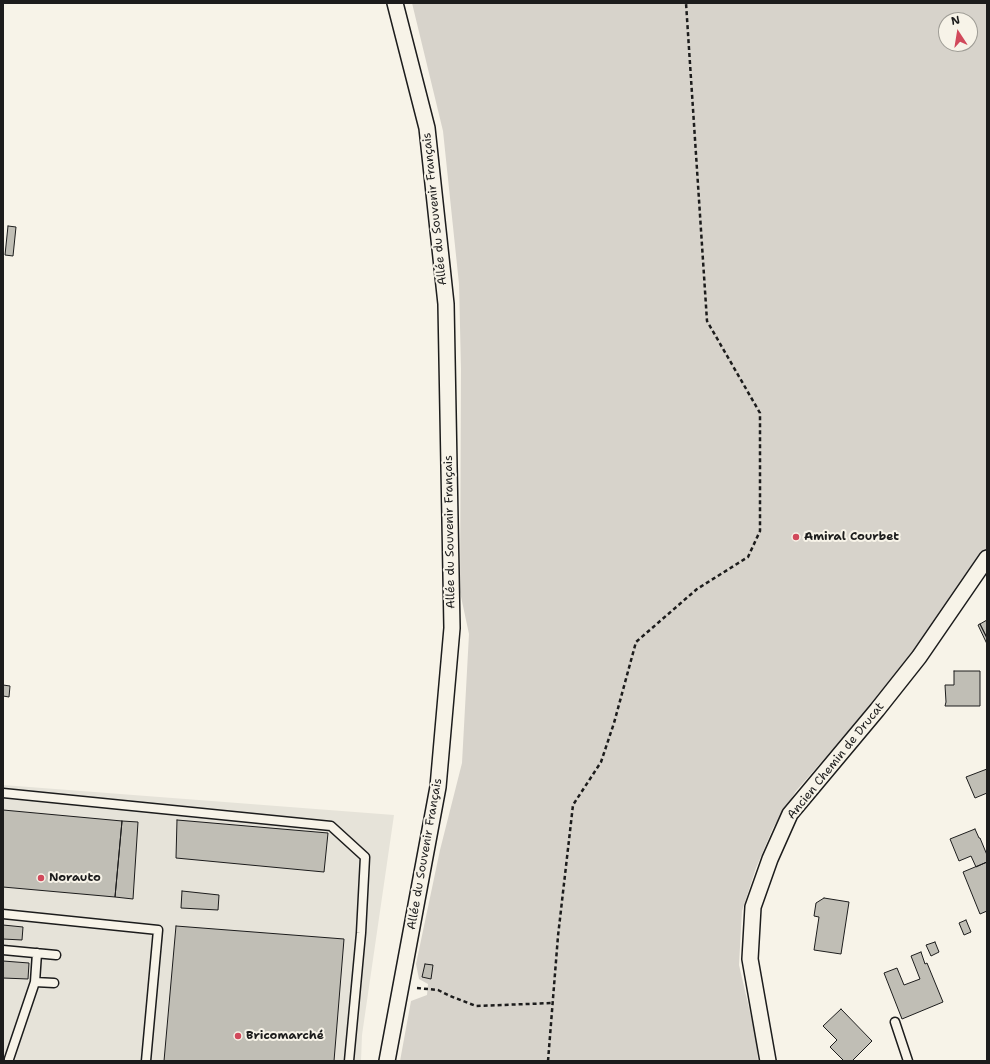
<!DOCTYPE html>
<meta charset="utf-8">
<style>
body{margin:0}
#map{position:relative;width:990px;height:1064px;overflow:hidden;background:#f7f3e8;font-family:"Shantell Sans",sans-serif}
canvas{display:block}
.frame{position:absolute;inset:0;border:4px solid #1c1c1c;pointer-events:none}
.north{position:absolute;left:938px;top:12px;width:40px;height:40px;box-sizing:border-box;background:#f7f3e8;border:1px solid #9f9d96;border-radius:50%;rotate:348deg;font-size:11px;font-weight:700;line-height:16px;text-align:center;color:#1c1c1c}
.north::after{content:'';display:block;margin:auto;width:14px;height:18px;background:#d1495b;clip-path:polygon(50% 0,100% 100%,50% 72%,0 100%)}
</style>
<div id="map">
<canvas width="990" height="1064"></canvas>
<div class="frame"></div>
<div class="north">N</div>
</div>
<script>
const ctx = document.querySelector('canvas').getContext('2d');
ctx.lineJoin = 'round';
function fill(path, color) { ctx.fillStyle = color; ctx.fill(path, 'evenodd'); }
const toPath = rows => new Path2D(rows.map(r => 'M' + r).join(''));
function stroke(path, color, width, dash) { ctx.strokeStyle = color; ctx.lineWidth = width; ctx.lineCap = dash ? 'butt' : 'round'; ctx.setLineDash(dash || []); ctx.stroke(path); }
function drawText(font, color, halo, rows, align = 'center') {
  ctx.font = font + ' "Shantell Sans",sans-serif'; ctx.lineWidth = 4; ctx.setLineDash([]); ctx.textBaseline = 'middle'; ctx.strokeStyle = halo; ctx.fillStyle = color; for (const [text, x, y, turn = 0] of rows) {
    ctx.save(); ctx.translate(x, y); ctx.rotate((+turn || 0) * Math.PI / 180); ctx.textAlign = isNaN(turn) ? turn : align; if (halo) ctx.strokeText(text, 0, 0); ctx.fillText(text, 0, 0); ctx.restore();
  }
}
const built = toPath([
 [3,785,394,815,362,1035,361,1061,3,1061]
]);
const green = toPath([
 [412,3,987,3,987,556,868,709,796,791,773,828,756,868,742,911,739,965,756,1038,758,1061,400,1061,411,1001,427,995,428,984,419,979,416,964,440,850,462,763,469,634,460,592,461,369,459,284,443,131],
 [946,20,970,20,970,44,946,44]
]);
const building = toPath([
 [8,226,16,227,13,256,5,255,8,226],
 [987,620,987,638,980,624,987,620],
 [980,624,987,638,987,644,978,625,980,624],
 [954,671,980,671,980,706,945,706,946,702,945,685,954,685,954,671],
 [3,685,10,686,9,697,3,696,3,685],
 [987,769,987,793,975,798,966,777,987,769],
 [3,810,122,821,115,897,3,887,3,810],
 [177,820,328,833,324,872,176,858,177,820],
 [122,821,138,822,133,899,115,897,122,821],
 [975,829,979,838,980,838,987,855,987,862,976,867,971,856,959,861,950,839,975,829],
 [987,862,987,911,980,914,963,872,987,862],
 [182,891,219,895,218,910,181,908,182,891],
 [824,898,849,902,841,954,814,950,819,917,814,916,816,903,824,898],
 [966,920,971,932,964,935,959,923,966,920],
 [3,925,23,927,22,940,3,939,3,925],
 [176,926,344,939,334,1061,164,1061,176,926],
 [935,942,939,952,931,956,926,945,935,942],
 [921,952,925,964,927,963,943,1002,902,1019,884,973,897,968,904,985,920,979,911,956,921,952],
 [3,961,29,963,28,979,3,978,3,961],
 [425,964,433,965,431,979,422,977,425,964],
 [841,1009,872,1041,852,1061,844,1061,830,1047,837,1040,823,1026,841,1009]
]);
const path = toPath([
 [417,988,438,990,450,996,476,1006,553,1003],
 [548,1061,558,936,573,805,601,762,614,723,636,642,697,589,748,557,760,531,760,413,707,321,686,3]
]);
const lane = toPath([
 [3,793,331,826,365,857,361,933,349,1061],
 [3,914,158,930,146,1061],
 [3,950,56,955],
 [35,982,37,953],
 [895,1022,908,1061],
 [9,1059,35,982,54,983]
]);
const street = toPath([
 [387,1061,438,787,452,628,446,304,427,128,395,3],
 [768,1061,750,959,753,907,770,859,790,814,877,710,919,657,987,558]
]);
const markers = [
 [796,537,4,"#d1495b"],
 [41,878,4,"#d1495b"],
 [238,1036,4,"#d1495b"]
];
const streetNames = [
 ["Allée du Souvenir Français",435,209,-96],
 ["Allée du Souvenir Français",450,532,-91],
 ["Ancien Chemin de Drucat",836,761,-51],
 ["Allée du Souvenir Français",425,854,-80]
];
const poiNames = [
 ["Amiral Courbet",804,537],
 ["Norauto",49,878],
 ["Bricomarché",246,1036]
];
fill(built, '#e6e3d9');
fill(green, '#d7d3cb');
fill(building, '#c0beb5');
stroke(building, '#1c1c1c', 1);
stroke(lane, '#1c1c1c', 11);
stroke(street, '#1c1c1c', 18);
stroke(path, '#1c1c1c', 2.5, [4, 3]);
stroke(lane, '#f7f3e8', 8);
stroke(street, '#f7f3e8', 15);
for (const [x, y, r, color] of markers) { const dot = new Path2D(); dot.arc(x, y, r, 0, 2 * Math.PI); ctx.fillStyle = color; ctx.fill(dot); stroke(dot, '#f7f3e8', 1.5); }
drawText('12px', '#1c1c1c', '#f7f3e8', streetNames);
drawText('bold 12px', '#1c1c1c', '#f7f3e8', poiNames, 'left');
</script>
